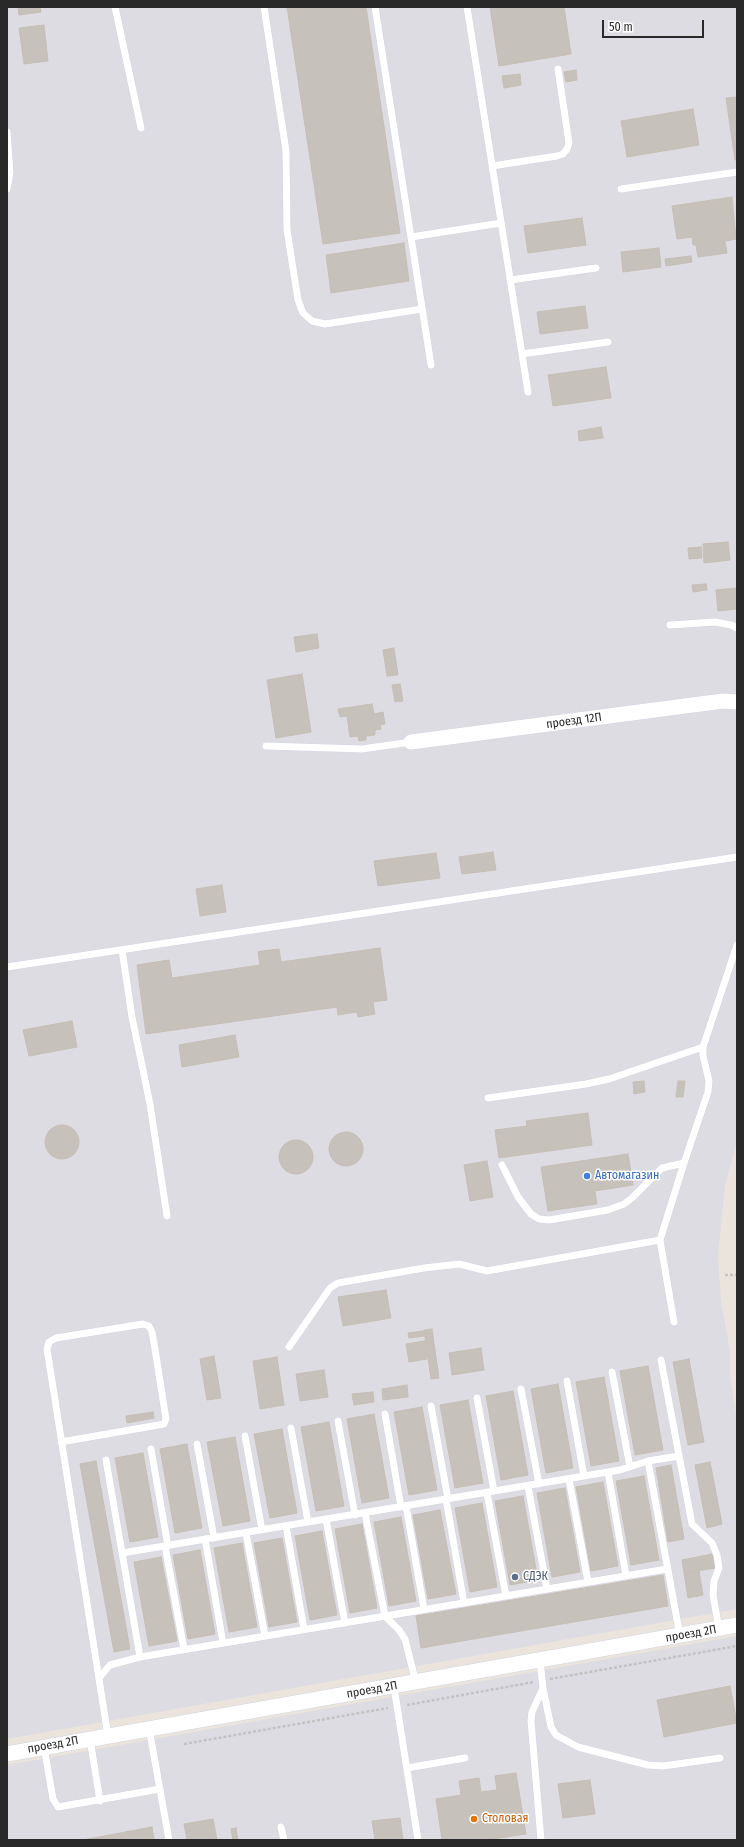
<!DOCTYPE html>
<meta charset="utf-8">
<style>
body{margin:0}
#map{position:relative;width:744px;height:1847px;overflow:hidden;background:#ebe4dc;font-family:"Fira Sans Condensed",sans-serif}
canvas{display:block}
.frame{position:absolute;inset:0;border:8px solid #292929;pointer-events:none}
.scale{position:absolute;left:602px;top:20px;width:102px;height:18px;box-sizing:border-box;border:2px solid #292929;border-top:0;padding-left:5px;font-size:12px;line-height:14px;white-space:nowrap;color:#292929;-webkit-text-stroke:3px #fff;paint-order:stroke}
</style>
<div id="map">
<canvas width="744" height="1847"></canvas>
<div class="frame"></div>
<div class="scale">50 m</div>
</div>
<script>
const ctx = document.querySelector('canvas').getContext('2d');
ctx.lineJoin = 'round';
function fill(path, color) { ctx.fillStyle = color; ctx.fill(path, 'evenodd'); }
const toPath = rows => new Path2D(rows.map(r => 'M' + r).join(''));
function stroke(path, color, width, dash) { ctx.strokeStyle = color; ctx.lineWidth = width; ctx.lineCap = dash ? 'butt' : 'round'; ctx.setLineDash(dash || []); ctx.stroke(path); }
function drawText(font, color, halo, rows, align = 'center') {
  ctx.font = font + ' "Fira Sans Condensed",sans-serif'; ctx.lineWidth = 3; ctx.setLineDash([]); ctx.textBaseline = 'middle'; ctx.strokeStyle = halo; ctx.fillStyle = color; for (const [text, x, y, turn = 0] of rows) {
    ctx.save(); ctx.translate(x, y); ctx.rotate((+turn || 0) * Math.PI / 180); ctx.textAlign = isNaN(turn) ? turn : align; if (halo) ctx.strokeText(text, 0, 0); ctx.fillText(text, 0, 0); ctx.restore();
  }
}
const industrial = toPath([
 [7,7,737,7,737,1142,725,1185,718,1256,721,1301,730,1351,730,1377,737,1419,737,1609,7,1739],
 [737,1636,737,1840,7,1840,7,1765]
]);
const building = toPath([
 [18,7,40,7,41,12,19,15,18,7],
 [287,7,366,7,400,233,323,244,287,7],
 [490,7,564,7,571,54,499,66,490,7],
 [44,25,48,61,24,64,19,28,44,25],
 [576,70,577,80,566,82,564,72,576,70],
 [520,74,521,85,504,88,502,76,520,74],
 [737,97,737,160,735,160,726,98,737,97],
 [693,109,699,145,627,157,621,121,693,109],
 [732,197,736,239,725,241,727,253,698,257,696,245,693,245,692,237,677,239,672,206,732,197],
 [582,218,586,245,528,253,524,226,582,218],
 [404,243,409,281,331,293,326,255,404,243],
 [659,248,661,267,623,272,621,252,659,248],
 [691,256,692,262,666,266,665,259,691,256],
 [585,306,588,328,540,334,537,312,585,306],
 [606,367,611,398,553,406,548,375,606,367],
 [601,427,603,438,579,441,578,431,601,427],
 [728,542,730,560,704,563,703,544,728,542],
 [701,547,702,558,689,559,688,548,701,547],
 [706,584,707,590,693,592,692,585,706,584],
 [737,588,737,609,718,611,716,590,737,588],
 [317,634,319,648,296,652,294,637,317,634],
 [394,648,398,675,387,676,383,650,394,648],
 [302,674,311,732,276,738,267,680,302,674],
 [400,684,403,701,395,702,392,685,400,684],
 [372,704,374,714,383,712,385,724,380,725,381,729,375,730,375,735,366,736,366,740,359,741,358,736,350,737,347,716,340,717,338,709,372,704],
 [493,852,496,870,462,874,459,857,493,852],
 [436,853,440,878,378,886,374,861,436,853],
 [222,885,226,912,200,916,196,889,222,885],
 [380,948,387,1000,373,1002,375,1014,358,1017,357,1012,338,1015,337,1007,146,1034,137,965,169,960,172,978,260,965,258,952,262,951,279,949,281,962,380,948],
 [72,1021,77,1047,29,1056,23,1030,72,1021],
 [235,1035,239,1057,182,1067,179,1045,235,1035],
 [644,1081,645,1092,634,1094,633,1082,644,1081],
 [678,1081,685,1081,683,1097,676,1097,678,1081],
 [588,1113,592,1145,499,1158,495,1130,527,1126,526,1121,588,1113],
 '45 1142a17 17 0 1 1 34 0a17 17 0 1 1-34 0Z',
 '329 1149a17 17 0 1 1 34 0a17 17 0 1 1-34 0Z',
 '279 1157a17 17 0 1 1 34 0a17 17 0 1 1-34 0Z',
 [628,1154,633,1185,595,1191,597,1204,548,1211,541,1167,628,1154],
 [487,1161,493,1197,470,1201,464,1165,487,1161],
 [386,1290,391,1318,343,1326,338,1297,386,1290],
 [432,1329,439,1378,431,1379,424,1330,432,1329],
 [423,1331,424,1336,409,1338,408,1333,423,1331],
 [425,1341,427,1359,409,1362,406,1344,425,1341],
 [481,1348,484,1370,452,1375,449,1353,481,1348],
 [214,1356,221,1398,207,1400,200,1359,214,1356],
 [277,1357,284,1405,260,1409,253,1361,277,1357],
 [689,1359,704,1442,688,1445,673,1362,689,1359],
 [648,1366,663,1450,635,1455,620,1371,648,1366],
 [324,1370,328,1397,300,1401,296,1374,324,1370],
 [604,1377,619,1461,591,1466,576,1382,604,1377],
 [558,1384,573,1468,546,1473,531,1389,558,1384],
 [407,1385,408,1397,383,1400,382,1389,407,1385],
 [513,1391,528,1475,501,1480,486,1396,513,1391],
 [373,1392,374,1402,354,1405,352,1394,373,1392],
 [468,1400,483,1483,455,1488,440,1405,468,1400],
 [422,1407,437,1490,409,1495,394,1412,422,1407],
 [153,1412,154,1418,127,1423,126,1416,153,1412],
 [374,1414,389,1498,362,1503,347,1419,374,1414],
 [329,1422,344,1506,316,1511,301,1427,329,1422],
 [282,1429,297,1513,270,1518,254,1434,282,1429],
 [235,1437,250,1521,223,1526,207,1442,235,1437],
 [187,1444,202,1528,175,1533,160,1449,187,1444],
 [143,1453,158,1537,130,1542,115,1458,143,1453],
 [96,1461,130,1649,114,1652,80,1464,96,1461],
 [710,1462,722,1524,707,1528,695,1465,710,1462],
 [671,1465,684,1539,668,1542,656,1468,671,1465],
 [644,1476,659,1560,631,1565,616,1481,644,1476],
 [603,1482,618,1566,591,1571,576,1487,603,1482],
 [565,1488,580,1572,552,1577,537,1493,565,1488],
 [523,1496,538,1580,510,1585,495,1501,523,1496],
 [482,1503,497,1587,470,1592,455,1508,482,1503],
 [440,1510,456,1594,428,1599,413,1515,440,1510],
 [401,1517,416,1601,389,1606,374,1522,401,1517],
 [362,1524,377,1608,350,1613,335,1529,362,1524],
 [322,1531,337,1615,310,1620,295,1536,322,1531],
 [282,1538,297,1622,269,1627,254,1543,282,1538],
 [242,1543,257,1627,229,1632,214,1548,242,1543],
 [200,1550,215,1634,188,1639,173,1555,200,1550],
 [712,1554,715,1568,684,1573,682,1560,712,1554],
 [161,1557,177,1641,149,1646,134,1562,161,1557],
 [699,1571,703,1595,688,1598,684,1573,699,1571],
 [663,1575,668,1606,421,1648,416,1616,663,1575],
 [730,1686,737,1723,664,1737,657,1700,730,1686],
 [516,1773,526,1834,487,1840,442,1840,436,1799,461,1795,459,1781,479,1778,481,1792,497,1790,495,1776,516,1773],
 [590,1780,595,1814,563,1818,558,1784,590,1780],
 [400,1818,403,1840,375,1840,372,1821,400,1818],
 [213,1819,217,1840,187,1840,184,1824,213,1819],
 [152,1827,154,1840,83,1840,152,1827],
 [236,1828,238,1840,233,1840,231,1829,236,1828]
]);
const path = toPath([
 [725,1275,737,1275],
 [550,1679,737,1646],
 [407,1705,534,1682],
 [184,1744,388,1708]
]);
const lane = toPath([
 [115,7,141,128],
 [264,7,286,151,287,230,298,300,303,313,312,321,325,324,422,309],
 [375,7,431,365],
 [467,7,528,392],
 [7,132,10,173,7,189],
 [492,166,557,156,563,154,567,149,569,143,558,69],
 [621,189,737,172],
 [411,237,501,223],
 [510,280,596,268],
 [522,354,608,342],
 [670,625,715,622,731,625,737,628],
 [266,746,362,749,411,742],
 [122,950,132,1017,150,1104,167,1216],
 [7,967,737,857],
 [488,1098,586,1084,609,1079,703,1047],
 [502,1165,518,1197,531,1214,539,1219,549,1220,608,1210,624,1204,632,1198,662,1168,684,1163],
 [660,1240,674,1322],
 [289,1347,330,1288,338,1283,424,1268,459,1264,487,1271,660,1240,684,1163,708,1092,709,1081,703,1056,703,1047,737,945],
 [661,1360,692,1524,712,1543,717,1555,719,1568,714,1581,713,1595,719,1629],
 [612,1372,630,1467],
 [567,1381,584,1476],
 [521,1389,539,1484],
 [477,1398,494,1491],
 [431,1406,448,1499],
 [385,1414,401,1507],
 [338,1421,355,1515],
 [291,1428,308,1522],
 [245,1436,262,1530],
 [61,1442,164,1424,166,1419,154,1343,152,1332,149,1326,143,1324,56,1338,49,1342,47,1349,108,1736],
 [197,1444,214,1538],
 [151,1449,168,1546],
 [106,1460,140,1657],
 [648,1461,680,1636],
 [608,1472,626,1576],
 [569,1479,588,1582],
 [528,1486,547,1589],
 [487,1493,506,1596],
 [446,1499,464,1603],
 [406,1506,424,1609],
 [365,1513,385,1616,399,1630,405,1639,416,1683],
 [326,1519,345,1623],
 [286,1526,304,1629],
 [246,1533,265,1636],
 [205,1539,223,1643],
 [165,1546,184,1649],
 [122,1553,620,1470,648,1461,679,1456],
 [540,1661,543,1688,532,1712,531,1721,541,1840],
 [99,1678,110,1665,140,1657,667,1569],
 [394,1687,418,1840],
 [543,1688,551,1727,556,1735,578,1747,648,1765,663,1766,720,1758],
 [149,1728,169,1840],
 [90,1739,100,1801],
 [44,1747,53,1799,58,1807,160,1789],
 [407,1768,465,1758],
 [281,1827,284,1840]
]);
const street = toPath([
 [411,742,723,701,737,702],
 [7,1754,737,1625]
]);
const markers = [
 [587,1176,4,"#3f7fe0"],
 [515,1577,4,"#5c6f8a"],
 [474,1819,4,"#e8710a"]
];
const streetNames = [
 ["проезд 12П",574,721,-8],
 ["проезд 2П",691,1634,-10],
 ["проезд 2П",372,1690,-10],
 ["проезд 2П",53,1745,-10]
];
const shopNames = [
 ["Автомагазин",595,1176]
];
const serviceNames = [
 ["СДЭК",523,1577]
];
const foodNames = [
 ["Столовая",482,1819]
];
fill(industrial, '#dedce3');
fill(building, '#c6c1bb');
stroke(building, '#c6bfb5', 1);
stroke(lane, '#d1d5e1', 8);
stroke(street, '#d1d5e1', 16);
stroke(path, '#c3c3c3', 2.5, [3, 2]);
stroke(lane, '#fff', 7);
stroke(street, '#fff', 15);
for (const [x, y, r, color] of markers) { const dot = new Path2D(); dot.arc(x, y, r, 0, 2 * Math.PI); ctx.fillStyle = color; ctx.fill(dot); stroke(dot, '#fff', 1.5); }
drawText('12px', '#292929', '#fff', streetNames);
drawText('12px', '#366cbe', '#fff', shopNames, 'left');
drawText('12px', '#4e5e75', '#fff', serviceNames, 'left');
drawText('12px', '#c56008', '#fff', foodNames, 'left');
</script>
